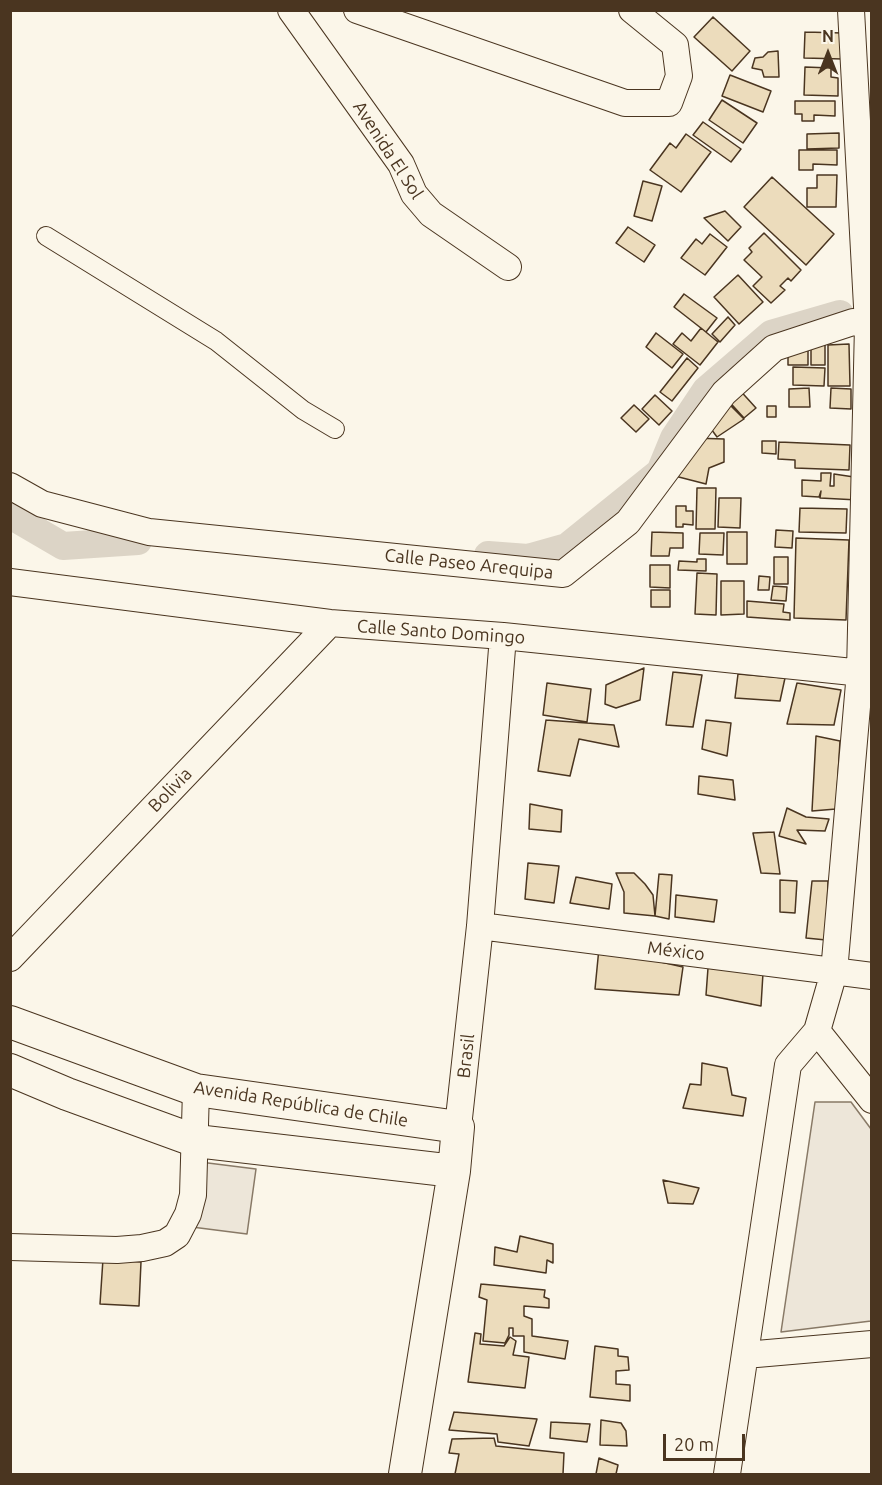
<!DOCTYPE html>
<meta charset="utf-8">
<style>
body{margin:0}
#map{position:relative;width:882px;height:1485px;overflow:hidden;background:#fbf6e9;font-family:Ubuntu,sans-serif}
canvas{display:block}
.frame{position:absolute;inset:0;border:12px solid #4a3520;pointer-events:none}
.north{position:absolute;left:798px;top:24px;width:60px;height:60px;-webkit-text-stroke:4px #fbf6e9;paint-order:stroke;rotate:0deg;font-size:16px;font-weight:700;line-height:24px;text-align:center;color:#4a3520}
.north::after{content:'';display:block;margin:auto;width:21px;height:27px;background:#4a3520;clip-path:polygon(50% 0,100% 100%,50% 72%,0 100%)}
.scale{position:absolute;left:663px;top:1434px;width:82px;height:27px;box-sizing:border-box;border:3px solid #4a3520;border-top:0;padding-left:8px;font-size:18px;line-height:21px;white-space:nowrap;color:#4a3520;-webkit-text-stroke:4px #fbf6e9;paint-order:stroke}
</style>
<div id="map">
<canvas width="882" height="1485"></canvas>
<div class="frame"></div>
<div class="north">N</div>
<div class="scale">20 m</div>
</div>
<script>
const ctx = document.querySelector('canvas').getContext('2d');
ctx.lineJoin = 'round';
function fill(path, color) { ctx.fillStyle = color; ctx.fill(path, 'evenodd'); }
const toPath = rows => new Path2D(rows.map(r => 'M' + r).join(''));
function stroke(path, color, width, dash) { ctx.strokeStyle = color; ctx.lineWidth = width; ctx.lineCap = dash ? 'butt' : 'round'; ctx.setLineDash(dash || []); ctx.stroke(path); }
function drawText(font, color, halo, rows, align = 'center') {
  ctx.font = font + ' Ubuntu,sans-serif'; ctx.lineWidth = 4.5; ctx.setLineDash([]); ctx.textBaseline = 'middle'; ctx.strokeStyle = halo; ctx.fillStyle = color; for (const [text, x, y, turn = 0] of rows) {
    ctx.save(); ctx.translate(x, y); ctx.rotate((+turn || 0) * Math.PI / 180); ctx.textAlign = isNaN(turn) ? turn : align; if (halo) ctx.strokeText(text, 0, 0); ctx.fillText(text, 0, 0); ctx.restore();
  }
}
const green = toPath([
 [815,1102,851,1102,871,1129,871,1321,781,1332,815,1102],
 [192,1161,256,1169,247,1234,184,1226,192,1161]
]);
const canal = toPath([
 [10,515,63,546,138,541],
 [488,555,528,558,567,547,660,472,674,438,706,390,771,334,840,314]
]);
const building = toPath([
 [713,17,750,51,732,71,694,37,713,17],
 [805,32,843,33,843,59,804,58,805,32],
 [778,51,779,77,764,77,762,70,752,68,755,58,763,57,768,52,778,51],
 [805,67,831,68,831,77,838,78,838,96,804,95,805,67],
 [730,75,771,91,763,112,722,96,730,75],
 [722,100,757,123,743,143,709,120,722,100],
 [795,101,835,101,835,116,814,115,814,121,802,121,802,114,795,114,795,101],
 [703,122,741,149,731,162,693,135,703,122],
 [839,133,839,148,807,149,807,134,839,133],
 [686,134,711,152,681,192,650,170,670,143,676,148,686,134],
 [799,150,837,150,837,165,813,164,813,170,799,170,799,150],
 [817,175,837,175,836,207,807,207,807,188,817,188,817,175],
 [772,177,834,234,806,265,744,207,772,177],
 [643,181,662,186,652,221,634,216,643,181],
 [725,211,741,227,728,241,704,218,725,211],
 [628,227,655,245,644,262,616,243,628,227],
 [764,233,801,270,791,281,788,278,780,286,785,290,771,303,753,286,762,277,744,260,752,252,749,248,764,233],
 [710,234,727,247,705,275,681,258,696,239,702,244,710,234],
 [738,275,763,302,739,324,714,297,738,275],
 [684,294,717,318,706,332,674,307,684,294],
 [728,317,735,325,720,342,712,334,728,317],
 [701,328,718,342,700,365,673,344,682,333,691,341,701,328],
 [656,333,683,354,672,368,646,347,656,333],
 [811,344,825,344,825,365,811,365,811,344],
 [849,344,850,386,828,386,828,345,849,344],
 [788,350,808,350,808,365,788,365,788,350],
 [687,358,698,368,672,401,660,392,687,358],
 [793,367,825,368,824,386,793,385,793,367],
 [736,386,756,408,744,418,724,396,736,386],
 [809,388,810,407,789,407,789,389,809,388],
 [831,388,851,389,851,409,830,408,831,388],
 [655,395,672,411,659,425,642,409,655,395],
 [724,399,744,419,717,437,706,422,724,399],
 [634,405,649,419,636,432,621,418,634,405],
 [767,406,776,406,776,417,767,417,767,406],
 [693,438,724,439,724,462,709,468,706,484,671,475,693,438],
 [762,441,776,441,776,454,762,453,762,441],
 [779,442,850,445,849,470,795,468,795,460,778,459,779,442],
 [821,473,831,473,830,486,834,486,834,474,854,477,858,500,820,498,821,491,819,497,802,496,802,480,821,481,821,473],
 [697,488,716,488,715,529,696,529,697,488],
 [719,498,741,498,740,528,718,527,719,498],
 [676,506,686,506,686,511,693,511,693,525,683,524,683,527,676,527,676,506],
 [800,508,847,509,846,533,799,532,800,508],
 [776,530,793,531,792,548,775,547,776,530],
 [652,532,683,533,683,548,670,548,669,556,651,556,652,532],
 [727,532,747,532,747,564,727,564,727,532],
 [700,533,724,533,723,555,699,554,700,533],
 [796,538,849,540,846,620,794,618,796,538],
 [774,557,788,557,788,584,774,584,774,557],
 [697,559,706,559,706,571,678,570,679,561,697,562,697,559],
 [650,565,670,565,670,588,650,587,650,565],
 [697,573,717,574,716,615,695,614,697,573],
 [759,576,770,577,769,590,758,590,759,576],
 [721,581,744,581,744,614,721,615,721,581],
 [773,586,787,587,786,601,771,600,773,586],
 [651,590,670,590,670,607,651,607,651,590],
 [747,601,784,604,783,612,790,613,790,620,747,617,747,601],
 [644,668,640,700,616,708,605,704,606,685,644,668],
 [673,672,702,675,693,727,666,725,673,672],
 [738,674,785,678,780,701,735,698,738,674],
 [547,683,591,689,587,722,543,715,547,683],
 [797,683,841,690,834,725,787,724,797,683],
 [546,720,614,725,619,747,579,739,570,776,538,771,546,720],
 [706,720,731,723,727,756,702,749,706,720],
 [816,736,840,741,836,809,812,811,816,736],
 [699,776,733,780,735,800,698,794,699,776],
 [530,804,562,810,561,832,529,829,530,804],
 [787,808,806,817,829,819,825,831,797,830,806,844,779,836,787,808],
 [774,832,780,874,761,873,753,833,774,832],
 [528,863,559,866,554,903,525,899,528,863],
 [616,873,634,873,645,884,653,895,655,916,624,913,624,892,616,873],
 [659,874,672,875,669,919,655,916,659,874],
 [576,877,612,884,609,909,570,903,576,877],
 [780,880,797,881,795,913,780,912,780,880],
 [812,881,828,881,826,940,806,938,812,881],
 [676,895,717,900,714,922,675,917,676,895],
 [599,948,683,967,679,995,595,989,599,948],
 [708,968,763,973,761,1006,706,995,708,968],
 [702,1063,727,1068,732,1095,746,1098,743,1116,683,1108,690,1084,701,1085,702,1063],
 [663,1180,699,1188,693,1204,668,1203,663,1180],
 [520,1236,553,1244,553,1263,547,1260,546,1273,494,1265,495,1247,517,1252,520,1236],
 [103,1259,141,1262,139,1306,100,1304,103,1259],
 [481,1284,545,1290,544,1297,549,1299,549,1308,524,1306,524,1316,532,1319,532,1336,568,1341,565,1359,524,1352,524,1336,513,1336,513,1328,509,1328,509,1335,505,1343,483,1341,487,1300,479,1297,481,1284],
 [475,1333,481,1334,480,1344,504,1346,510,1337,516,1341,513,1355,529,1357,525,1388,468,1382,475,1333],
 [595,1346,618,1349,618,1356,628,1357,629,1370,616,1371,616,1384,630,1385,630,1401,590,1397,595,1346],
 [454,1412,537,1419,529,1446,498,1442,497,1434,449,1430,454,1412],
 [601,1420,621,1423,626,1431,627,1446,600,1445,601,1420],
 [551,1422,590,1424,587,1442,550,1438,551,1422],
 [494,1438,496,1446,564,1453,563,1474,455,1474,459,1454,449,1453,452,1439,494,1438],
 [599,1458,618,1465,616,1474,596,1474,599,1458]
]);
const pedestrian = toPath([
 [46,236,216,341,303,410,335,429]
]);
const minor = toPath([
 [291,10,401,164,414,194,431,214,508,267],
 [357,10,625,103,669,103,679,76,675,45,632,10],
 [10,486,42,504,149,532,563,574,628,522,724,393,774,348,853,322,868,325],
 [10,582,330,623,503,636,872,674],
 [480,926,872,976],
 [10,958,330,623],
 [817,1031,872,1100],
 [458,1127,480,926,503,636],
 [10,1247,117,1250,142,1248,165,1243,177,1235,188,1214,193,1195,196,1090],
 [745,1355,872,1344],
 [727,1474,788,1065,817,1031,834,972,860,672,868,325,851,10]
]);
const tertiary = toPath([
 [10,1022,196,1090,458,1127,454,1171,405,1474],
 [10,1070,67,1094,196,1141,454,1171]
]);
const streetNames = [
 ["Avenida El Sol",388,150,57],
 ["Calle Paseo Arequipa",469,564,6],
 ["Calle Santo Domingo",441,632,4],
 ["Bolivia",170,790,-46],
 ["México",676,951,7],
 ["Brasil",466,1056,-84],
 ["Avenida República de Chile",301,1104,9]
];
fill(green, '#ede6d9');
stroke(green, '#887966', 1.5);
stroke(canal, '#dcd4c6', 28);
fill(building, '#ecdcbc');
stroke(building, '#4a3520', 1.5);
stroke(pedestrian, '#4a3520', 20);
stroke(minor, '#4a3520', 28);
stroke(tertiary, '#4a3520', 34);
stroke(pedestrian, '#fbf6e9', 18);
stroke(minor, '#fbf6e9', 26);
stroke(tertiary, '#fbf6e9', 32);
drawText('18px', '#4a3520', '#fbf6e9', streetNames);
</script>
